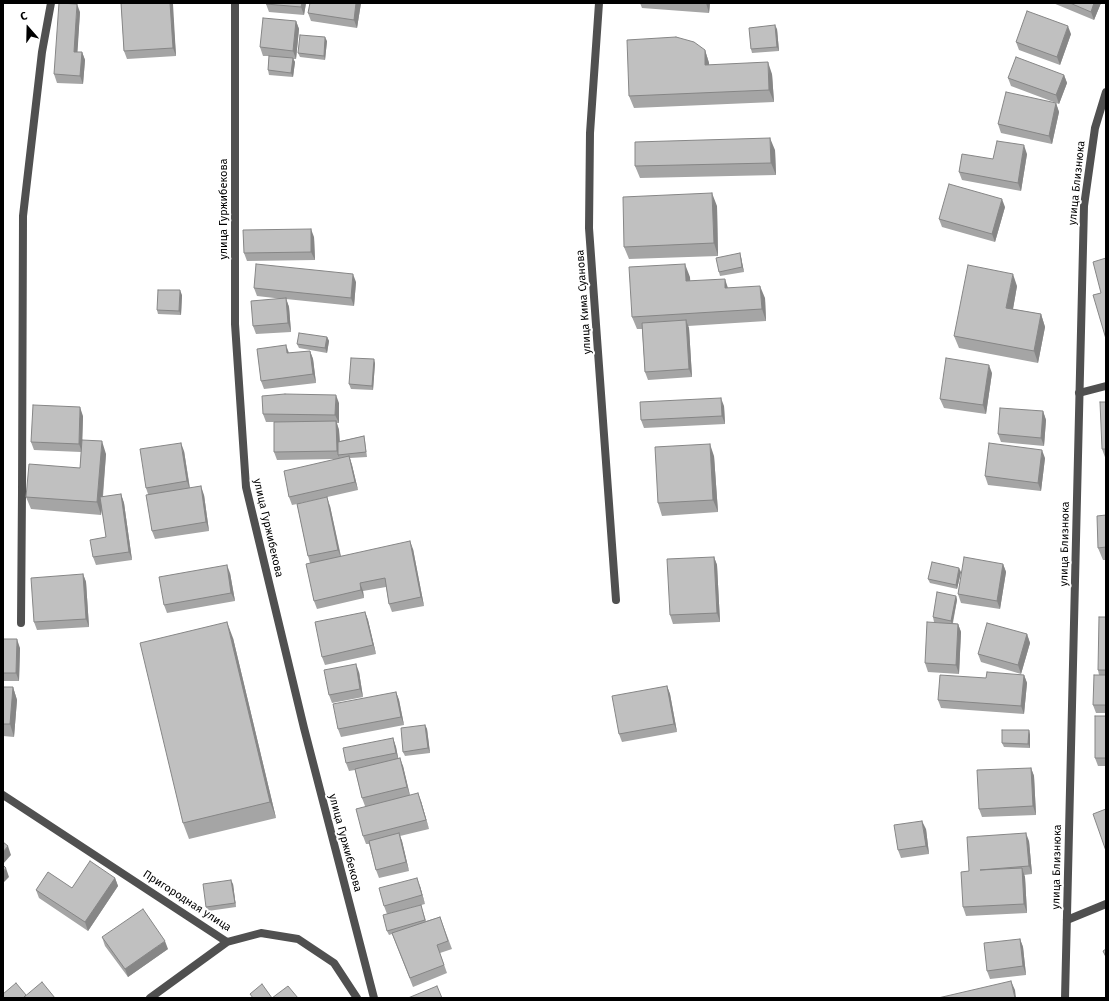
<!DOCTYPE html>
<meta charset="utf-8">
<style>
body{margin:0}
#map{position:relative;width:1109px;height:1001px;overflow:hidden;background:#fff;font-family:"Fira Sans",sans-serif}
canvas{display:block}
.frame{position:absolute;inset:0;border:4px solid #000;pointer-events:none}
.north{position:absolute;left:8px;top:8px;width:40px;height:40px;-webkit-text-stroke:3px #fff;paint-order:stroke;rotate:340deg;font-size:11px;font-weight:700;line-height:16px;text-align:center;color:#000}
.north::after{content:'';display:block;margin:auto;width:14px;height:18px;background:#000;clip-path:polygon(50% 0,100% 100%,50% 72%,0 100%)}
</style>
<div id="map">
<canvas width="1109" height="1001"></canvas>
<div class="frame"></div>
<div class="north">С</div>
</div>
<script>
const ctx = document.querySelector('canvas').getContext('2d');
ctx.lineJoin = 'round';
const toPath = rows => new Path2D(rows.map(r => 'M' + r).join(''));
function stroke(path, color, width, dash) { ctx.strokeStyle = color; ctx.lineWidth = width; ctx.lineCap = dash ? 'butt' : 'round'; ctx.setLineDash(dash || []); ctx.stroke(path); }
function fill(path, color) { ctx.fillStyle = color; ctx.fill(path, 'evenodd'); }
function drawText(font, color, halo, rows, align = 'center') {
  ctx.font = font + ' "Fira Sans",sans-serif'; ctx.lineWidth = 4; ctx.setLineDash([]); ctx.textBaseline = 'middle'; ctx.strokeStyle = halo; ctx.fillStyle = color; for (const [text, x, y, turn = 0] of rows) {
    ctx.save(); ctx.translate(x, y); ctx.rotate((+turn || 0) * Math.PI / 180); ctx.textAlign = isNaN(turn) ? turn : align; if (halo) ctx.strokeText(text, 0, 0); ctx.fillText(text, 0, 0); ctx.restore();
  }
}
const minor = toPath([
 [235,3,235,324,246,487,304,728,374,998],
 [599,3,590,133,589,228,616,600],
 [1079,393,1106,386],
 [21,623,22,493,23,216,42,52,51,3],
 [3,795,227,942,261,933,298,939,334,963,357,998],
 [1067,920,1106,904],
 [150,998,227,942]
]);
const tertiary = toPath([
 [1065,998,1084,206,1095,128,1106,92]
]);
const wall = toPath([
 [121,3,172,3,176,56,127,59,124,51],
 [306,3,304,15,269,12,266,4],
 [361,3,357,28,311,21,308,13],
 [640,3,710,3,709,13,642,8],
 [1053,3,1101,3,1094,20],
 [80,12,77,52,82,52,85,60,83,84,57,83,54,74],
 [296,21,299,29,296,59,293,59,295,62,293,77,269,75,268,70,269,56,263,56,260,47],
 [777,29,779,51,752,53,751,49],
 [1071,34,1060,65,1019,50,1016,42],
 [327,41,325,60,300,57,298,53],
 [705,50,709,63,709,65,772,74,774,102,634,108,629,96],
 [1064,75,1067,83,1059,104,1011,86,1008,78],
 [1056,103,1059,112,1052,144,1001,133,998,124],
 [775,150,776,175,640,178,635,166],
 [1027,154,1021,191,962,180,959,172,993,159],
 [717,206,718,256,629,259,624,247],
 [1005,207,995,242,942,227,939,219],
 [314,237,315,260,247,261,244,253],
 [741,257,744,272,720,276,719,272],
 [690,277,690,281,728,288,765,298,766,321,688,326,689,328,692,377,648,380,645,372,642,329,637,329,632,317],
 [356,282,354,306,286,299,289,307,291,332,256,334,253,326,283,299,257,296,254,288],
 [1017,286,1013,309,1041,314,1045,327,1038,363,959,348,954,336],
 [182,295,181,315,158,314,157,310],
 [327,337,329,341,327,353,299,348,297,344],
 [310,351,313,359,316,383,264,389,261,381,289,353],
 [375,363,373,390,351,389,349,384],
 [992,373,986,414,944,408,940,399],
 [1106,402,1106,460,1102,449],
 [339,403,339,423,337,423,339,430,340,441,364,436,365,441,367,457,350,458,352,465,358,490,301,503,330,506,341,556,413,549,424,606,392,612,389,604,386,587,363,591,364,598,317,609,314,601,310,563,308,556,297,504,292,505,289,497,336,459,277,460,274,452,274,422,266,422,263,414],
 [724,406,725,424,644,428,641,420],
 [1043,411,1046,420,1044,446,1001,442,998,434],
 [83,416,82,440,106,454,103,497,121,494,124,503,132,560,96,565,93,557,106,537,102,510,101,515,31,509,26,497,80,468,81,452,34,450,31,442],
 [184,451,190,488,204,495,209,531,155,539,152,531,148,494,146,488],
 [714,456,718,512,662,516,658,503],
 [1045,458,1041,491,988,485,985,476],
 [1106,515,1106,560,1103,560,1098,548],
 [714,557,717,565,720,622,673,624,670,615],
 [1003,564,1006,572,1000,609,961,603,958,594],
 [961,572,957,589,930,583,928,579],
 [230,573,235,601,167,613,164,605],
 [83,574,86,582,89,627,37,630,34,622],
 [956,596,957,600,953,623,958,624,961,632,959,674,928,672,925,663,940,623,934,622,933,617],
 [365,612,368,620,376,654,325,665,322,657],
 [1106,617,1106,713,1096,713,1093,705,1099,675,1098,670],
 [1027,634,1030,643,1021,674,981,662,978,654],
 [233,638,276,818,189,839,183,823],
 [3,639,20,648,19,681,3,681],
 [359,672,363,697,332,703,329,695],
 [1024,675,1027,683,1024,714,941,708,938,700],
 [667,686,670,694,677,732,622,742,619,734],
 [3,687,13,687,17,700,14,737,3,736],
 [396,692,399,700,404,725,341,737,338,729],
 [1106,716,1106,766,1098,766,1095,758],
 [425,725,427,729,430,753,405,756,403,752],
 [1029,730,1030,735,1030,748,1004,747,1002,743],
 [393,738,396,747,398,758,403,766,410,795,421,801,429,829,400,836,402,841,409,871,379,878,376,870,369,844,366,844,363,836,365,806,362,798,355,770,349,771,346,763],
 [1031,768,1034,776,1036,815,982,817,979,809],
 [926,829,929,854,901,858,898,850],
 [1029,841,1032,874,1024,875,1025,877,1027,913,966,916,963,907,969,871],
 [115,878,118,886,88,931,39,898,36,890,72,888],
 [233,884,236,907,208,911,206,907],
 [420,886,425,904,387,914,384,906],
 [421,905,426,921,440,917,452,949,440,953,447,973,413,987,392,934,389,935,387,931],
 [102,937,168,949,128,977,105,946],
 [1020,939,1023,947,1026,975,990,979,987,971]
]);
const shadedWall = toPath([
 [170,3,172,3,173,4,176,56,173,48],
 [302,3,306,3,304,15,301,7],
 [356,3,361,3,357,28,354,20],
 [706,3,710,3,709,13],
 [1094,3,1101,3,1094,20,1091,12],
 [77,4,80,12,77,60,74,52],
 [296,21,299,29,296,59,293,51],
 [775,25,777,29,779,51,777,47],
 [1068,26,1071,34,1060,65,1057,57],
 [325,37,327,41,325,60,324,56],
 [705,50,709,63,710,77,705,65],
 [82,52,85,60,83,84,80,76],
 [293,58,295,62,293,77,291,73],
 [768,62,772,74,774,102,769,90],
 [1064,75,1067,83,1059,104,1056,95],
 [1056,103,1059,112,1052,144,1049,136],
 [770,138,775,150,776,175,771,163],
 [1024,145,1027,154,1021,191,1018,183],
 [712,193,717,206,718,256,714,243],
 [1002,199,1005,207,995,242,992,234],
 [311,229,314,237,315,260,311,252],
 [740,253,741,257,744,272,742,267],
 [685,264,690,277,691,294,686,281],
 [353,274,356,282,354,306,351,298],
 [1013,274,1017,286,1011,320,1006,308],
 [725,279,729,291,725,288],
 [760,286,765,298,766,321,762,309],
 [180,290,182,295,181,315,179,311],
 [286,298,289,307,291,332,288,323],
 [1041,314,1045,327,1038,363,1034,351],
 [686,320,689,328,692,377,689,369],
 [327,337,329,341,327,353,325,348],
 [286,345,289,353,287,353],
 [310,351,313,359,316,383,313,374],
 [374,359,375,363,373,390,372,386],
 [989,365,992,373,986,414,983,405],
 [336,395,339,403,339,423,335,415],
 [721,398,724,406,725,424,722,416],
 [80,407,83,416,82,452,79,444],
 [1043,411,1046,420,1044,446,1041,438],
 [336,421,339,430,340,455,338,455,340,459,337,451],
 [102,441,106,454,101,515,97,502],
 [181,443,184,451,190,490,187,481],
 [710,444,714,456,718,512,713,500],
 [1042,450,1045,458,1041,491,1038,483],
 [349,456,352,465,358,490,355,482],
 [201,486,204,495,209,531,206,522],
 [121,494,124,503,132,560,129,552],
 [327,497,330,506,341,558,338,550],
 [410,541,413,549,424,606,421,597],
 [714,557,717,565,720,622,717,613],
 [1003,564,1006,572,1000,609,997,601],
 [227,565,230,573,235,601,231,593],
 [959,568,961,572,957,589,956,585],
 [83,574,86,582,89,627,86,619],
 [360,583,363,591,364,598,361,590],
 [956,596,957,600,952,625,951,621],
 [365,612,368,620,376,654,373,645],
 [227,622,233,638,276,818,270,802],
 [958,624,961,632,959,674,956,665],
 [1027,634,1030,643,1021,674,1018,665],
 [17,639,20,648,19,681,16,673],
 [356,664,359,672,363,697,360,689],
 [1024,675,1027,683,1024,714,1021,706],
 [667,686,670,694,677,732,674,724],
 [13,687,17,700,14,737,10,724],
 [396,692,399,700,404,725,401,717],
 [425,725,427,729,430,753,428,748],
 [1029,730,1030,735,1030,748,1028,744],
 [393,738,396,747,399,762,396,753],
 [400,758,403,766,410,796,407,787],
 [1031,768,1034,776,1036,815,1033,806],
 [418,793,421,801,429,829,426,820],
 [922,821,926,829,929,854,926,846],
 [399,833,402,841,409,871,406,862],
 [1026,833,1029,841,1032,874,1029,866],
 [8,846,11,855,3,864,3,852],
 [6,868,9,877,3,883,3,872],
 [1022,868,1025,877,1027,913,1024,904],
 [115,878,118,886,88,931,85,922],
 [417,878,420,886,425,904,422,895],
 [231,880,233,884,236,907,235,903],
 [1020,939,1023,947,1026,975,1023,966],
 [165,941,168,949,128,977,125,969],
 [1011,981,1015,990,1016,998,1015,998]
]);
const building = toPath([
 [59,3,77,4,74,52,82,52,80,76,54,74,59,3],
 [121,3,170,3,173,48,124,51,121,3],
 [266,3,302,3,301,7,266,4,266,3],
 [310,3,356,3,354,20,308,13,310,3],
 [1070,3,1094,3,1091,12,1070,3],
 [1027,11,1068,26,1057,57,1016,42,1027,11],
 [263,18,296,21,293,51,260,47,263,18],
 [775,25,777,47,751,49,749,28,775,25],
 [300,35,325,37,324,56,298,53,300,35],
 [676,37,694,42,705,50,705,65,768,62,769,90,629,96,627,40,676,37],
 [269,56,293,58,291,73,268,70,269,56],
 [1016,57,1064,75,1056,95,1008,78,1016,57],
 [1006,92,1056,103,1049,136,998,124,1006,92],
 [770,138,771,163,635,166,635,142,770,138],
 [997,141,1024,145,1018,183,959,172,962,154,993,159,997,141],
 [949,184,1002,199,992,234,939,219,949,184],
 [712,193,714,243,624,247,623,197,712,193],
 [311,229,311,252,244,253,243,230,311,229],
 [740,253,742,267,719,272,716,258,740,253],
 [1106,258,1106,339,1093,295,1101,293,1093,262,1106,258],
 [256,264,353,274,351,298,254,288,256,264],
 [685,264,686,281,725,279,725,288,760,286,762,309,632,317,629,267,685,264],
 [968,265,1013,274,1006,308,1041,314,1034,351,954,336,968,265],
 [158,290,180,290,179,311,157,310,158,290],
 [286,298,288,323,253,326,251,301,286,298],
 [686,320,689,369,645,372,642,323,686,320],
 [299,333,327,337,325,348,297,344,299,333],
 [286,345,287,353,310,351,313,374,261,381,257,349,286,345],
 [351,358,374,359,372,386,349,384,351,358],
 [946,358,989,365,983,405,940,399,946,358],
 [285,394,336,395,335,415,263,414,262,396,285,394],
 [721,398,722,416,641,420,640,402,721,398],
 [1100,402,1106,402,1106,449,1102,449,1100,402],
 [33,405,80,407,79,444,31,442,33,405],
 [1000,408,1043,411,1041,438,998,434,1000,408],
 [336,421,337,451,274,452,274,422,336,421],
 [364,436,366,452,338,455,338,442,364,436],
 [82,440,102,441,97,502,26,497,29,464,80,468,82,440],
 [181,443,187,481,146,488,140,449,181,443],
 [989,443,1042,450,1038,483,985,476,989,443],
 [710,444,713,500,658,503,655,447,710,444],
 [349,456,355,482,289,497,284,471,349,456],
 [201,486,206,522,152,531,146,495,201,486],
 [121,494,129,552,93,557,90,540,106,537,100,497,121,494],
 [327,497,338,550,308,556,297,504,327,497],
 [1106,515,1106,547,1098,548,1097,516,1106,515],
 [410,541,421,597,389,604,385,578,360,583,361,590,314,601,306,564,410,541],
 [714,557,717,613,670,615,667,559,714,557],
 [964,557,1003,564,997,601,958,594,964,557],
 [932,562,959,568,956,585,928,579,932,562],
 [227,565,231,593,164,605,159,577,227,565],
 [83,574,86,619,34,622,31,578,83,574],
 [937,592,956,596,951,621,933,617,937,592],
 [365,612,373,645,322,657,315,622,365,612],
 [1099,617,1106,617,1106,670,1098,670,1099,617],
 [227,622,270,802,183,823,140,643,227,622],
 [927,622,958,624,956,665,925,663,927,622],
 [987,623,1027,634,1018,665,978,654,987,623],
 [3,639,17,639,16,673,3,673,3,639],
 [356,664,360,689,329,695,324,670,356,664],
 [987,672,1024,675,1021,706,938,700,940,675,986,678,987,672],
 [1094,675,1106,675,1106,705,1093,705,1094,675],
 [667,686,674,724,619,734,612,696,667,686],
 [3,687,13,687,10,724,3,724,3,687],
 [396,692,401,717,338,729,333,704,396,692],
 [1095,716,1106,716,1106,758,1095,758,1095,716],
 [425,725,428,748,403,752,401,728,425,725],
 [1002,730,1029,730,1028,744,1002,743,1002,730],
 [393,738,396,753,346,763,343,748,393,738],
 [400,758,407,787,362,798,355,769,400,758],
 [1031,768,1033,806,979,809,977,770,1031,768],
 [418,793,426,820,363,836,356,809,418,793],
 [1106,809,1106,851,1093,814,1106,809],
 [922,821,926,846,898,850,894,825,922,821],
 [399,833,406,862,376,870,369,841,399,833],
 [1026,833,1029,866,980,870,1022,868,1024,904,963,907,961,872,969,871,967,837,1026,833],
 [3,842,8,846,3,852,3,842],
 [90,861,115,878,85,922,36,890,48,872,72,888,90,861],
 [3,865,6,868,3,872,3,865],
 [417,878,422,895,384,906,379,888,417,878],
 [231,880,235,903,206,907,203,884,231,880],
 [421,905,425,920,387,931,383,915,421,905],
 [143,909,165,941,125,969,102,937,143,909],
 [440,917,448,941,437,945,444,965,410,978,392,933,440,917],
 [1020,939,1023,966,987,971,984,943,1020,939],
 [1106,949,1106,957,1103,951,1106,949],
 [1011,981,1015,998,938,998,1011,981],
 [42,982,55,998,23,998,42,982],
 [16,983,26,995,23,998,3,998,3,994,16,983],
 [262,984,272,998,288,986,298,998,253,998,250,994,262,984],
 [437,986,442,998,408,998,437,986]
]);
const streetNames = [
 ["улица Близнюка",1077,183,-84],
 ["улица Гуржибекова",224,209,-90],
 ["улица Кима Суанова",584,302,-94],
 ["улица Гуржибекова",268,528,77],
 ["улица Близнюка",1065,544,-89],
 ["улица Гуржибекова",345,843,75],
 ["улица Близнюка",1057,867,-89],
 ["Пригородная улица",187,901,33]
];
stroke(minor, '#505050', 8);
stroke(tertiary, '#505050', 8);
fill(wall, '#a5a5a5');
fill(shadedWall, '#868686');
fill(building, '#c0c0c0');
stroke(building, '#868686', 1);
drawText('11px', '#000', '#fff', streetNames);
</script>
